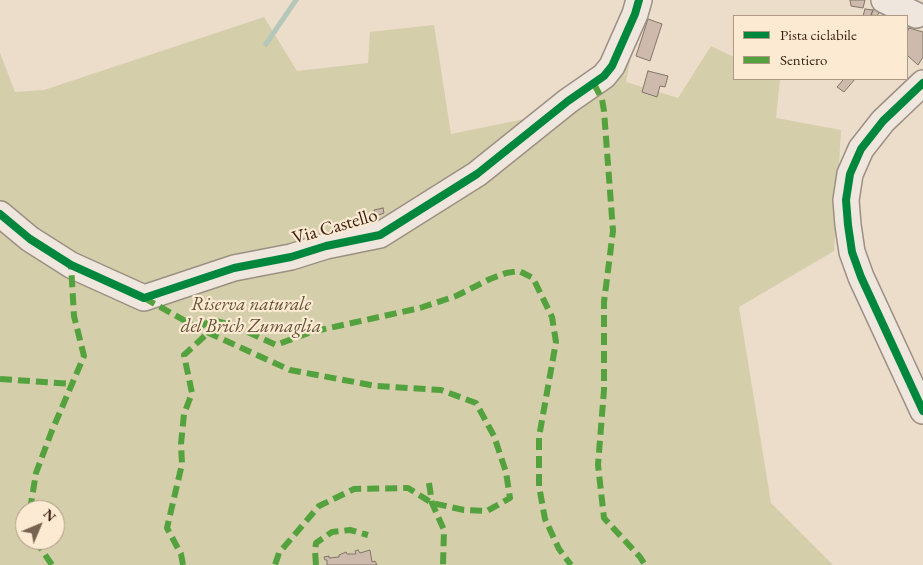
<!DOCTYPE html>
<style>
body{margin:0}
#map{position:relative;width:923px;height:565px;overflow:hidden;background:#ecddca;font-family:"EB Garamond",serif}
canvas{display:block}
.legend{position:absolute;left:733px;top:15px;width:175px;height:65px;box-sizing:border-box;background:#fcead3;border:1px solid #ae9984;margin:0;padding:6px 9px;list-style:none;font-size:15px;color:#3a1f0e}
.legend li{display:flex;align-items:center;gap:10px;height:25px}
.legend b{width:25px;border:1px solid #ae9984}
.north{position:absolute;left:15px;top:500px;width:50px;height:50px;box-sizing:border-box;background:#fcead3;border:1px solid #ae9984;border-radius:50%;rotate:45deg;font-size:14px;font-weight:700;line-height:20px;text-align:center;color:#3a1f0e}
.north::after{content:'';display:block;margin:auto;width:18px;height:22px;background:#786250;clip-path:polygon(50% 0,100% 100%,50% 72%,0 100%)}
</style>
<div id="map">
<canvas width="923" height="565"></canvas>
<ul class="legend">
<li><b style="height:6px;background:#00873e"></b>Pista ciclabile</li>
<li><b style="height:6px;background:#54a23e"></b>Sentiero</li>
</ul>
<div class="north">N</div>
</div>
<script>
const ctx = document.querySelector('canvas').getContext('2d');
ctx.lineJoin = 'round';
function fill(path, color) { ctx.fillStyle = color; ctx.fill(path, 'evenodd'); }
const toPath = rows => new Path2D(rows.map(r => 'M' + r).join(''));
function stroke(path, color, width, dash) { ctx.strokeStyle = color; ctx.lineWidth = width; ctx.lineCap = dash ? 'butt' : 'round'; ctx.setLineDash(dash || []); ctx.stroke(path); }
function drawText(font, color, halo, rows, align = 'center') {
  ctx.font = font + ' "EB Garamond",serif'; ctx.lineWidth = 4.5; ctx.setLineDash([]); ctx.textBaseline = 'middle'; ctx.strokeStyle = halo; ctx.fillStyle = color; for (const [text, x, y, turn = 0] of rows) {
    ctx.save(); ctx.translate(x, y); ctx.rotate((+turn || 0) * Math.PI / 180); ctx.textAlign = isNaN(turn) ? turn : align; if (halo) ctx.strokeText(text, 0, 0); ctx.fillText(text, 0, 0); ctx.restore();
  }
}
const green = toPath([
 [264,17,297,71,368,63,370,32,434,25,451,134,534,117,634,40,626,82,678,98,711,46,734,57,734,79,780,79,776,118,841,130,834,251,739,307,771,503,833,565,0,565,0,53,15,92,44,90],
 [25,510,55,510,55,540,25,540]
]);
const stream = toPath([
 [266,44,296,0]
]);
const building = toPath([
 [850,0,865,0,863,8,851,6,850,0],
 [875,5,882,8,877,16,871,15,875,5],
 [865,9,873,10,871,15,875,16,863,16,865,9],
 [648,19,662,24,650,61,636,56,648,19],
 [909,28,923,32,923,57,918,65,907,55,907,32,909,28],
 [648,71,668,76,665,87,660,86,657,97,642,92,648,71],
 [841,79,855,79,844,92,837,87,843,80,841,79],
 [383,208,384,213,376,216,374,210,383,208],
 [358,550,360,553,370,550,372,562,375,561,377,565,327,565,327,560,325,560,324,557,329,556,329,558,339,557,339,555,346,552,347,554,356,554,355,551,358,550]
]);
const minor = toPath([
 [884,0,916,15],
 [923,83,883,121,861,149,850,174,846,200,848,225,852,252,861,277,923,411],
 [0,214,30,239,71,265,144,298,234,268,291,257,326,246,380,235,477,174,568,101,604,76,612,66,635,14,639,0]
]);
const quiet = toPath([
 [594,84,602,99,604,111,613,231,604,302,604,390,598,465,604,518,640,557,645,565],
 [144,298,198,328,290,370,376,386,441,390,476,403,494,436,506,472,510,498,487,511,464,510,432,503,408,488,354,489,319,506,279,553,275,565],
 [198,328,212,320,232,325,276,345,311,332,420,308,456,296,490,279,506,273,519,271,533,278,552,317,556,342,539,437,539,486,545,519,559,549,571,565],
 [0,379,72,384],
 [429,483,432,503,444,530,443,565],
 [30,510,36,473,51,433,84,356,74,316,71,265],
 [35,540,52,565],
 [183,565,181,554,167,528,182,464,181,444,184,414,192,393,184,355,209,332],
 [316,565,315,551,316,543,332,532,350,530,368,535]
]);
const cycleway = toPath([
 [923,83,883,121,861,149,850,174,846,200,848,225,852,252,861,277,923,411],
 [0,214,30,239,71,265,144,298,234,268,291,257,326,246,380,235,477,174,568,101,604,76,612,66,635,14,639,0]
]);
const streetNames = [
 ["Via Castello",335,227,-16]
];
const parkNames = [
 ["Riserva naturale",251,305],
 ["del Brich Zumaglia",251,327]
];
fill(green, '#d4ceaa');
stroke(stream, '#b5c7b8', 5);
fill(building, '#ceb9ad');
stroke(building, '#82766a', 1);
stroke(minor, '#9c9084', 28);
stroke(minor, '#efe6dd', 25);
stroke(quiet, '#54a23e', 6, [12, 6]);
stroke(cycleway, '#00873e', 8);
drawText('19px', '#3a1f0e', '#fcead3', streetNames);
drawText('italic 19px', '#625035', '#fcead3', parkNames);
</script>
